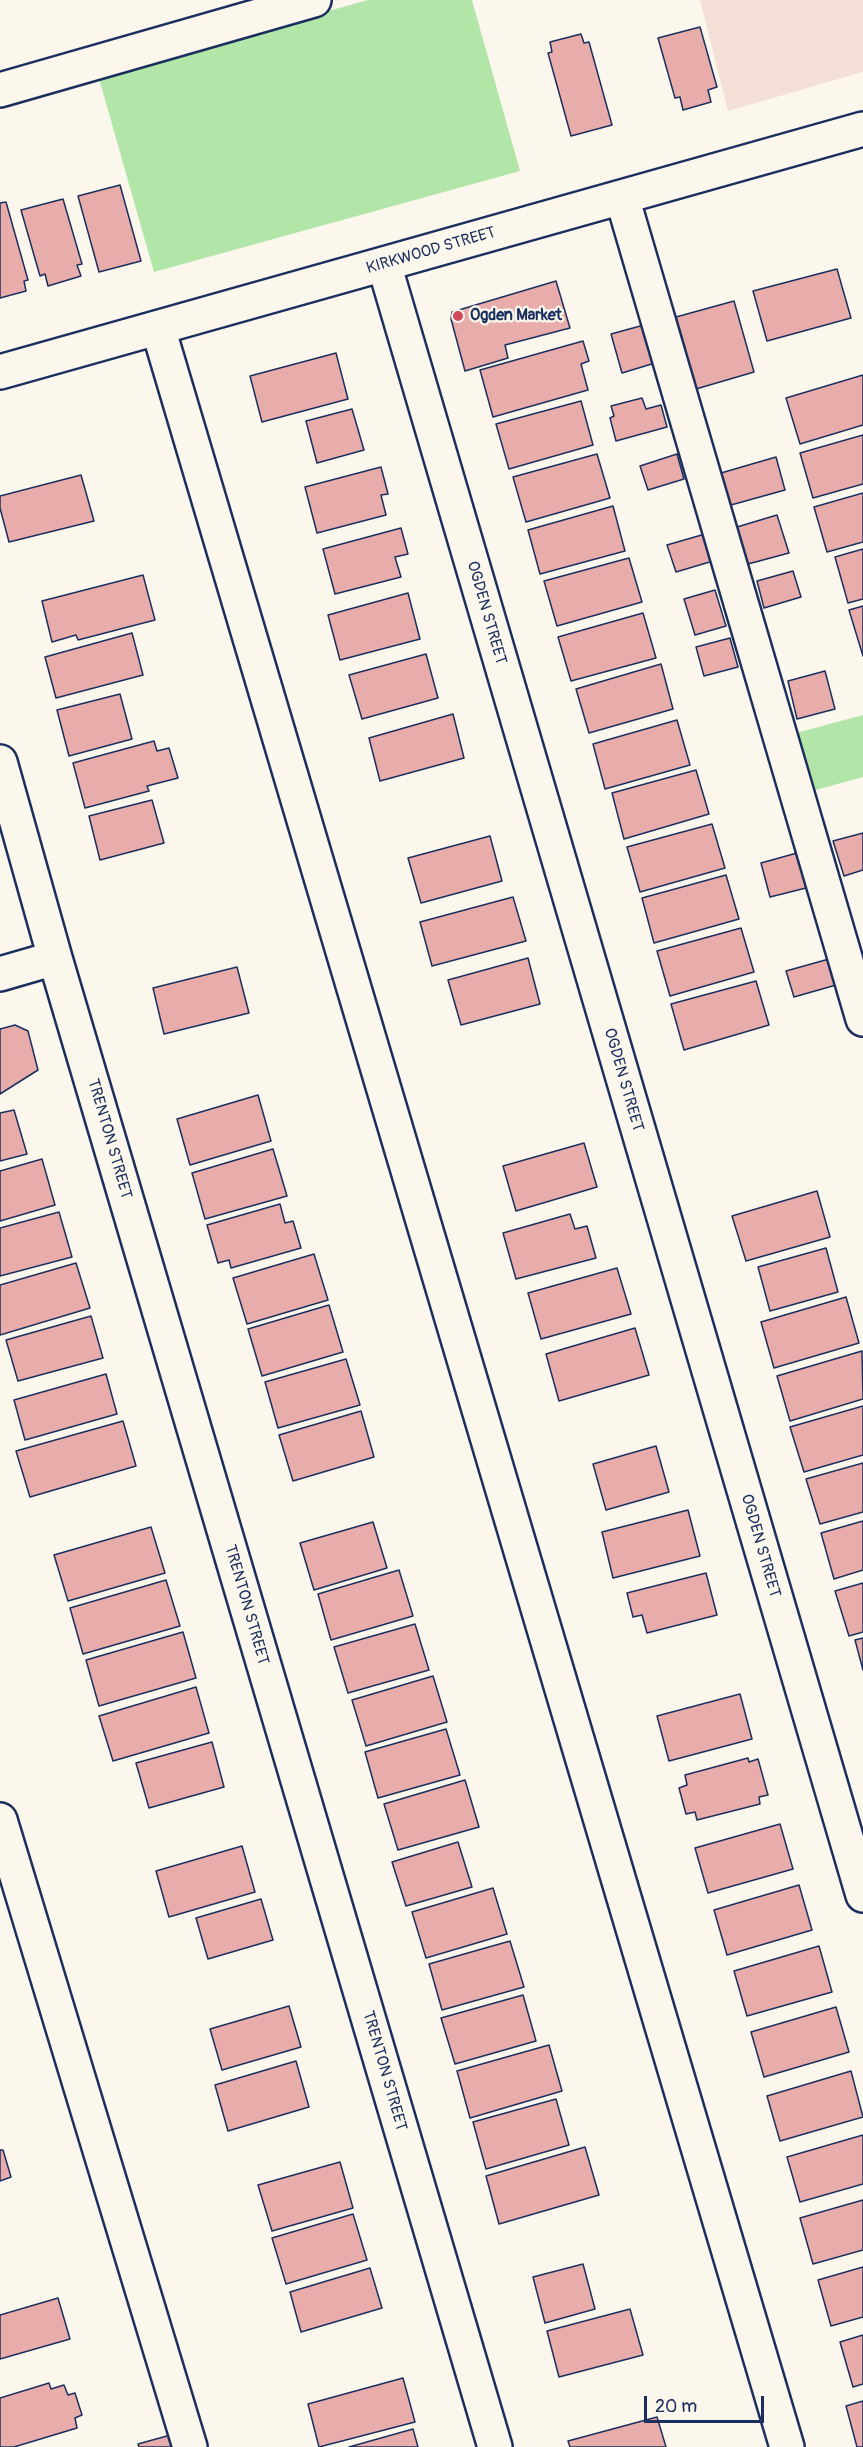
<!DOCTYPE html>
<style>
body{margin:0}
#map{position:relative;width:863px;height:2447px;overflow:hidden;background:#fbf7ec;font-family:Pangolin,sans-serif}
canvas{display:block}
.scale{position:absolute;left:644px;top:2396px;width:120px;height:27px;box-sizing:border-box;border:3px solid #1b2f5e;border-top:0;padding-left:8px;font-size:18px;line-height:21px;white-space:nowrap;color:#1b2f5e;-webkit-text-stroke:4px #fbf7ec;paint-order:stroke}
</style>
<div id="map">
<canvas width="863" height="2447"></canvas>
<div class="scale">20 m</div>
</div>
<script>
const ctx = document.querySelector('canvas').getContext('2d');
ctx.lineJoin = 'round';
function fill(path, color) { ctx.fillStyle = color; ctx.fill(path, 'evenodd'); }
const toPath = rows => new Path2D(rows.map(r => 'M' + r).join(''));
function stroke(path, color, width, dash) { ctx.strokeStyle = color; ctx.lineWidth = width; ctx.lineCap = dash ? 'butt' : 'round'; ctx.setLineDash(dash || []); ctx.stroke(path); }
function drawText(font, color, halo, rows, align = 'center') {
  ctx.font = font + ' Pangolin,sans-serif'; ctx.lineWidth = 4.5; ctx.setLineDash([]); ctx.textBaseline = 'middle'; ctx.strokeStyle = halo; ctx.fillStyle = color; for (const [text, x, y, turn = 0] of rows) {
    ctx.save(); ctx.translate(x, y); ctx.rotate((+turn || 0) * Math.PI / 180); ctx.textAlign = isNaN(turn) ? turn : align; if (halo) ctx.strokeText(text, 0, 0); ctx.fillText(text, 0, 0); ctx.restore();
  }
}
const built = toPath([
 [700,0,863,0,863,72,728,111]
]);
const green = toPath([
 [368,0,472,0,520,171,154,272,98,75],
 [863,715,863,777,812,791,796,733]
]);
const building = toPath([
 [700,27,717,87,708,90,711,102,683,110,680,97,675,98,658,38,700,27],
 [581,34,584,43,589,42,612,125,571,136,548,53,552,52,550,42,581,34],
 [120,185,141,261,99,272,78,196,120,185],
 [63,199,82,264,77,265,81,276,48,286,45,274,40,276,21,210,63,199],
 [6,202,28,280,24,281,26,291,0,298,0,203,6,202],
 [837,269,851,318,767,341,753,291,837,269],
 [556,281,570,328,505,345,508,358,465,371,451,319,452,312,556,281],
 [734,301,754,372,696,389,676,317,734,301],
 [644,325,655,363,622,373,611,334,644,325],
 [583,341,589,361,581,364,588,390,493,417,480,370,583,341],
 [336,353,348,399,262,422,250,376,336,353],
 [863,375,863,425,800,444,786,398,863,375],
 [642,398,646,409,661,405,667,427,616,441,610,418,614,416,611,406,642,398],
 [581,401,593,445,509,469,496,424,581,401],
 [352,409,364,450,317,463,306,421,352,409],
 [863,435,863,484,813,498,800,453,863,435],
 [597,454,610,498,526,522,513,477,597,454],
 [677,454,684,479,648,490,640,466,677,454],
 [776,457,785,490,731,505,721,473,776,457],
 [381,467,388,494,381,495,386,515,317,533,305,487,381,467],
 [81,475,94,521,9,542,0,508,0,496,81,475],
 [863,493,863,542,827,552,814,507,863,493],
 [613,506,625,551,540,574,528,530,613,506],
 [777,515,789,553,748,564,737,527,777,515],
 [401,528,408,554,395,557,401,577,335,594,323,549,401,528],
 [705,534,713,561,676,572,667,545,705,534],
 [863,549,863,599,848,603,835,557,863,549],
 [629,558,642,602,557,626,544,581,629,558],
 [793,571,801,597,764,608,757,581,793,571],
 [143,575,155,620,78,640,76,635,52,642,42,601,143,575],
 [715,590,726,626,695,635,684,599,715,590],
 [408,593,420,639,340,660,328,615,408,593],
 [863,606,863,656,849,610,863,606],
 [643,613,656,658,571,681,558,637,643,613],
 [132,633,143,675,56,698,45,657,132,633],
 [730,638,738,667,704,676,696,647,730,638],
 [426,654,438,698,362,719,349,675,426,654],
 [661,664,673,709,589,733,576,689,661,664],
 [825,671,835,709,797,719,788,681,825,671],
 [120,694,132,739,69,756,57,710,120,694],
 [453,714,464,758,380,781,369,738,453,714],
 [677,720,690,765,605,789,593,744,677,720],
 [154,741,157,751,169,748,178,778,147,786,149,791,85,808,73,763,154,741],
 [696,770,709,814,624,839,612,793,696,770],
 [152,800,164,843,100,860,89,816,152,800],
 [712,824,725,868,640,892,627,847,712,824],
 [863,833,863,870,844,876,833,841,863,833],
 [490,836,502,881,421,903,408,858,490,836],
 [797,853,806,888,770,897,761,863,797,853],
 [726,875,739,919,654,943,642,898,726,875],
 [513,897,526,941,432,966,420,922,513,897],
 [741,928,754,972,670,996,657,951,741,928],
 [528,958,540,1004,461,1025,448,980,528,958],
 [829,959,836,985,794,997,786,971,829,959],
 [237,967,249,1013,164,1034,153,988,237,967],
 [756,981,769,1025,684,1050,671,1004,756,981],
 [15,1025,28,1031,38,1070,0,1094,0,1029,15,1025],
 [258,1095,271,1141,190,1165,177,1119,258,1095],
 [14,1110,27,1154,0,1161,0,1113,14,1110],
 [584,1143,597,1187,516,1211,503,1166,584,1143],
 [273,1149,287,1196,205,1219,192,1173,273,1149],
 [42,1159,55,1205,0,1221,0,1171,42,1159],
 [817,1191,830,1237,746,1261,732,1216,817,1191],
 [280,1204,285,1223,293,1221,301,1248,231,1268,229,1260,218,1263,207,1225,280,1204],
 [59,1212,72,1257,0,1276,0,1228,59,1212],
 [570,1214,575,1229,587,1226,596,1258,516,1279,503,1233,570,1214],
 [826,1248,838,1292,770,1311,758,1267,826,1248],
 [314,1254,328,1300,247,1324,233,1278,314,1254],
 [76,1263,90,1308,0,1335,0,1285,76,1263],
 [617,1268,631,1314,541,1339,528,1293,617,1268],
 [846,1297,859,1343,774,1368,761,1322,846,1297],
 [329,1305,343,1352,262,1376,248,1329,329,1305],
 [91,1316,103,1358,18,1381,6,1340,91,1316],
 [635,1328,649,1375,559,1401,546,1354,635,1328],
 [862,1351,863,1399,790,1421,777,1376,862,1351],
 [346,1359,360,1405,278,1428,265,1382,346,1359],
 [106,1374,117,1414,25,1440,14,1400,106,1374],
 [863,1406,863,1455,804,1472,790,1427,863,1406],
 [361,1411,374,1457,293,1481,279,1435,361,1411],
 [123,1421,136,1466,30,1497,16,1451,123,1421],
 [656,1446,669,1492,606,1510,593,1464,656,1446],
 [863,1463,863,1512,820,1524,806,1479,863,1463],
 [688,1510,700,1556,613,1578,602,1532,688,1510],
 [863,1521,863,1570,834,1579,821,1533,863,1521],
 [373,1522,387,1568,314,1590,300,1543,373,1522],
 [151,1527,165,1573,68,1601,54,1555,151,1527],
 [399,1570,413,1616,331,1640,318,1594,399,1570],
 [706,1573,717,1615,647,1633,642,1615,633,1617,627,1593,706,1573],
 [166,1580,180,1626,83,1654,70,1608,166,1580],
 [863,1583,863,1632,849,1636,835,1591,863,1583],
 [415,1624,429,1670,348,1693,334,1647,415,1624],
 [183,1632,196,1678,99,1706,86,1660,183,1632],
 [863,1638,863,1670,855,1640,863,1638],
 [433,1676,447,1722,366,1746,352,1700,433,1676],
 [196,1687,209,1733,113,1761,99,1716,196,1687],
 [740,1694,752,1739,669,1761,657,1716,740,1694],
 [446,1729,460,1775,378,1798,365,1752,446,1729],
 [212,1742,224,1787,149,1808,136,1763,212,1742],
 [748,1758,749,1762,758,1759,768,1795,759,1797,760,1804,697,1820,695,1812,686,1814,679,1788,687,1785,685,1775,748,1758],
 [465,1780,479,1827,398,1850,384,1804,465,1780],
 [780,1824,793,1869,708,1893,695,1848,780,1824],
 [458,1842,472,1887,406,1906,392,1862,458,1842],
 [242,1846,255,1892,169,1917,156,1871,242,1846],
 [799,1885,812,1930,727,1955,714,1910,799,1885],
 [493,1888,507,1934,426,1958,412,1912,493,1888],
 [261,1899,273,1940,208,1959,196,1918,261,1899],
 [510,1941,524,1987,442,2010,429,1964,510,1941],
 [819,1946,832,1992,747,2016,734,1971,819,1946],
 [523,1995,536,2041,455,2064,441,2018,523,1995],
 [289,2006,301,2047,222,2070,210,2029,289,2006],
 [836,2007,849,2052,764,2077,751,2032,836,2007],
 [549,2045,562,2091,470,2118,457,2071,549,2045],
 [296,2061,309,2107,228,2131,215,2085,296,2061],
 [851,2071,863,2117,780,2141,767,2096,851,2071],
 [556,2099,569,2145,486,2169,473,2122,556,2099],
 [863,2135,863,2184,800,2202,787,2157,863,2135],
 [585,2147,599,2195,499,2224,486,2176,585,2147],
 [0,2150,3,2150,11,2177,0,2181,0,2150],
 [340,2162,353,2208,272,2231,258,2185,340,2162],
 [863,2200,863,2250,813,2264,800,2218,863,2200],
 [353,2214,367,2260,286,2284,272,2238,353,2214],
 [583,2264,595,2309,545,2323,533,2277,583,2264],
 [863,2267,863,2317,831,2326,818,2280,863,2267],
 [370,2268,382,2308,301,2332,290,2292,370,2268],
 [58,2298,70,2339,0,2359,0,2315,58,2298],
 [630,2309,643,2355,559,2377,547,2331,630,2309],
 [863,2335,863,2384,853,2387,840,2342,863,2335],
 [403,2378,415,2422,319,2447,308,2404,403,2378],
 [49,2383,51,2389,64,2385,68,2395,75,2393,82,2415,75,2418,77,2428,14,2447,0,2447,0,2398,49,2383],
 [863,2401,863,2447,857,2447,846,2406,863,2401],
 [657,2417,666,2447,570,2447,568,2441,657,2417],
 [413,2429,418,2447,349,2447,413,2429],
 [174,2434,177,2447,139,2447,138,2444,174,2434]
]);
const minor = toPath([
 [0,90,314,0],
 [622,197,863,1019],
 [384,264,863,1895],
 [158,328,787,2447],
 [0,372,863,129],
 [0,762,55,958,495,2447],
 [0,974,55,958],
 [0,1820,190,2447]
]);
const markers = [
 [458,316,6,"#d1495b"]
];
const streetNames = [
 ["KIRKWOOD STREET",431,251,-16],
 ["OGDEN STREET",486,613,74],
 ["OGDEN STREET",623,1080,74],
 ["TRENTON STREET",109,1139,74],
 ["OGDEN STREET",760,1546,74],
 ["TRENTON STREET",246,1605,74],
 ["TRENTON STREET",384,2071,74]
];
const poiNames = [
 ["Ogden Market",470,316]
];
fill(built, '#f5e0d8');
fill(green, '#b2e6a8');
fill(building, '#e8acaa');
stroke(building, '#1b2f5e', 1.5);
stroke(minor, '#1b2f5e', 38);
stroke(minor, '#fbf7ec', 33);
for (const [x, y, r, color] of markers) { const dot = new Path2D(); dot.arc(x, y, r, 0, 2 * Math.PI); ctx.fillStyle = color; ctx.fill(dot); stroke(dot, '#fbf7ec', 2); }
drawText('16px', '#1b2f5e', '#fbf7ec', streetNames);
drawText('bold 16px', '#1b2f5e', '#fbf7ec', poiNames, 'left');
</script>
